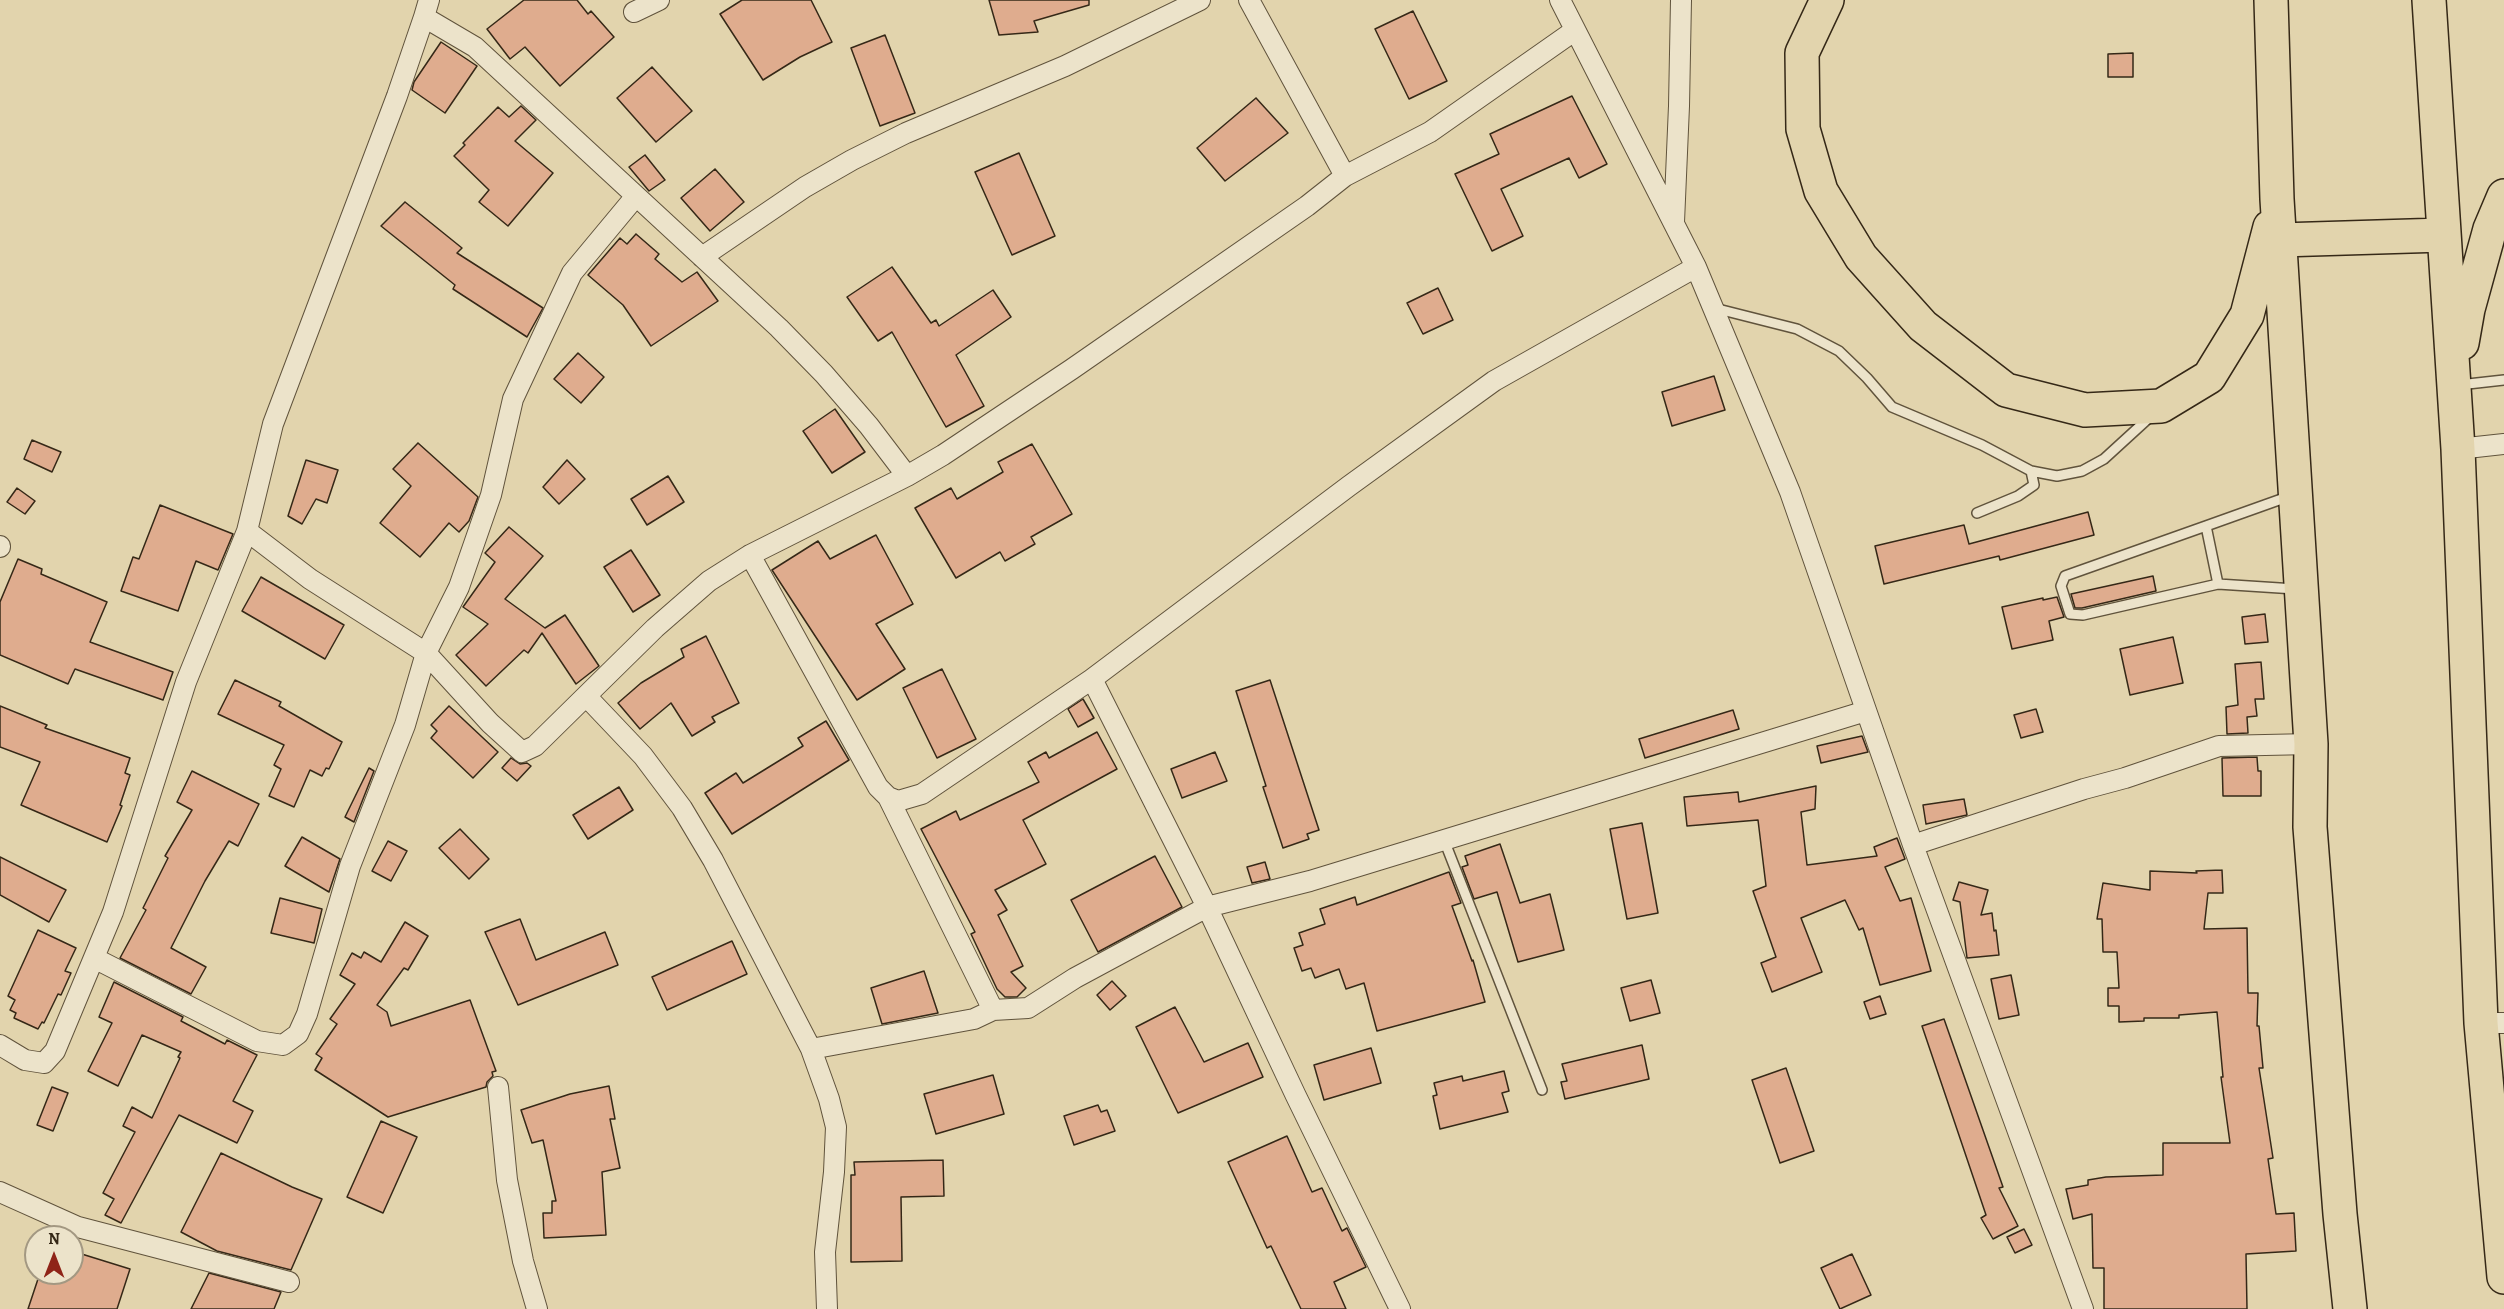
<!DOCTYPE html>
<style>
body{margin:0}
#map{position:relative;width:2504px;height:1309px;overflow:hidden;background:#e2d4ad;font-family:Alegreya,serif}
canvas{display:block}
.north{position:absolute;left:24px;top:1225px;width:60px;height:60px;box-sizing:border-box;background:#ece3ca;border:2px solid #a39882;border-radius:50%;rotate:0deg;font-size:16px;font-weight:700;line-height:24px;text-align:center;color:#352817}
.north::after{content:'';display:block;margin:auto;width:21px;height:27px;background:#8f2418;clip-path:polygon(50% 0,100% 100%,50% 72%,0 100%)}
</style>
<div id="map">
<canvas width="2504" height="1309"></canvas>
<div class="north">N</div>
</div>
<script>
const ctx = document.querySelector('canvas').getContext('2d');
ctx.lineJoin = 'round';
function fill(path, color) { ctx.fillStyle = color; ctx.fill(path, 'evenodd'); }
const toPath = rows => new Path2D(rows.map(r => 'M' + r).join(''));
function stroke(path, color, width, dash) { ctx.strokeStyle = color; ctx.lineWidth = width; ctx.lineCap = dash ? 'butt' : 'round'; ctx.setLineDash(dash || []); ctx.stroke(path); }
const building = toPath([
 [524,0,577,0,588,14,591,11,614,37,560,86,525,47,510,59,487,29,524,0],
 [742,0,811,0,832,42,800,57,763,80,720,14,742,0],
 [989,0,1089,0,1089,5,1034,21,1038,32,999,35,989,0],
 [1413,11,1447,81,1409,99,1375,29,1413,11],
 [885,35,915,113,880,126,851,48,885,35],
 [441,42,477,66,445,113,412,90,414,82,441,42],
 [2133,53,2133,77,2108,77,2108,54,2133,53],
 [652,67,692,111,656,142,617,98,652,67],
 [1572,96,1607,164,1579,178,1569,158,1501,189,1523,236,1492,251,1455,174,1499,154,1490,134,1572,96],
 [1256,98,1288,133,1225,181,1197,148,1256,98],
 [521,106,536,120,515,141,553,173,508,226,479,202,489,190,454,156,465,145,463,143,498,107,509,117,521,106],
 [1019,153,1055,236,1012,255,975,172,1019,153],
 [645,155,665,180,649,191,629,167,645,155],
 [715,169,744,202,710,231,681,198,715,169],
 [405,202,462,248,457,253,543,308,527,337,453,289,455,285,381,226,405,202],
 [636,234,659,254,655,259,682,282,697,272,718,301,651,346,623,305,588,275,620,238,627,244,636,234],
 [892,267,931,323,936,320,939,326,993,290,1011,317,956,355,984,406,946,427,892,332,878,341,847,297,892,267],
 [1438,288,1453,320,1423,334,1407,303,1438,288],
 [578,353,604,377,581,403,554,379,578,353],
 [1714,376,1725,410,1672,426,1662,392,1714,376],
 [835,409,865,452,832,473,803,431,835,409],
 [32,440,61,452,52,472,24,459,32,440],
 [418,443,478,497,469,521,459,532,449,523,420,557,380,523,411,486,393,469,418,443],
 [1032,444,1072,514,1031,537,1035,544,1005,561,1000,552,956,578,915,508,951,488,957,499,1003,472,998,462,1032,444],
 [306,460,338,470,327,503,316,499,302,524,288,516,306,460],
 [567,460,585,479,559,504,543,487,567,460],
 [668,476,684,502,647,525,631,499,668,476],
 [17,488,35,501,25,514,7,502,17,488],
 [160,505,233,534,218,570,196,561,178,611,121,591,133,557,139,559,160,505],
 [2088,512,2094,535,2000,560,1999,556,1884,584,1875,546,1964,525,1969,544,2088,512],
 [509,527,543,556,505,599,545,628,565,615,599,666,576,684,542,633,528,653,524,650,486,686,456,655,488,624,463,607,495,562,485,553,509,527],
 [876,535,913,604,876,624,905,669,857,700,772,570,818,541,830,559,876,535],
 [631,550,660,595,633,612,604,567,631,550],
 [18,559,42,569,41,574,107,602,90,642,173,672,163,700,75,669,68,684,0,655,0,602,18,559],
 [2153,576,2156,591,2082,608,2075,608,2071,594,2153,576],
 [261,577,344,625,325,659,242,611,261,577],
 [2057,597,2064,617,2049,621,2053,640,2012,649,2002,607,2043,598,2043,600,2057,597],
 [2265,614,2268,642,2245,644,2242,617,2265,614],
 [706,636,739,703,712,717,715,722,692,736,671,703,640,729,618,703,641,683,684,657,681,649,706,636],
 [2173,637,2183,683,2130,695,2120,649,2173,637],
 [2261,662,2264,699,2255,699,2257,716,2247,717,2248,733,2227,734,2226,707,2238,705,2235,664,2261,662],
 [942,669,976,739,937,758,903,688,942,669],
 [235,680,281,702,279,706,342,742,329,769,326,768,322,776,310,770,294,807,269,796,281,769,274,765,284,745,218,714,235,680],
 [1270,680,1319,830,1307,834,1309,839,1283,848,1263,787,1266,786,1236,691,1270,680],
 [1083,699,1094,718,1078,727,1068,709,1083,699],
 [0,706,47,725,45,728,130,758,125,773,130,775,120,805,122,806,107,842,21,805,40,762,0,747,0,706],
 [449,706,498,752,473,778,431,738,437,731,431,725,449,706],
 [2036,709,2043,732,2021,738,2014,715,2036,709],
 [1733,710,1739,729,1645,758,1639,739,1733,710],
 [826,721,849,760,732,834,705,793,736,773,743,783,803,746,798,738,826,721],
 [1097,732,1117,769,1023,820,1046,864,995,890,1007,910,998,915,1023,966,1011,972,1026,988,1017,997,1005,997,997,989,971,934,975,932,921,829,956,811,960,820,1039,782,1028,762,1046,752,1049,758,1097,732],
 [1862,736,1868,752,1821,763,1817,746,1862,736],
 [1215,752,1227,781,1182,798,1171,769,1215,752],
 [2257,757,2258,771,2261,771,2261,796,2223,796,2222,758,2257,757],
 [511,758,520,764,527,763,531,766,517,781,502,768,511,758],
 [369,768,374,771,354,822,345,817,369,768],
 [192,771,259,804,238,846,229,841,205,881,171,948,206,967,191,994,120,958,146,910,143,908,168,858,165,856,192,810,177,802,192,771],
 [1816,786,1815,809,1801,812,1807,865,1877,856,1874,847,1897,838,1905,859,1885,867,1900,901,1911,898,1931,971,1880,985,1863,928,1859,930,1845,900,1801,918,1822,972,1772,992,1761,963,1776,957,1753,891,1766,886,1758,820,1687,826,1684,797,1738,792,1739,802,1816,786],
 [619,787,633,810,588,839,573,815,619,787],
 [1964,799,1967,815,1926,824,1923,805,1964,799],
 [1642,823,1658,913,1627,919,1610,829,1642,823],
 [460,829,489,859,469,879,439,848,460,829],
 [302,837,340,859,329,892,285,866,302,837],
 [388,841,407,851,391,881,372,871,388,841],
 [1500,844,1520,903,1550,894,1564,950,1518,962,1497,892,1474,899,1462,867,1468,865,1465,856,1500,844],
 [1155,856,1182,907,1098,952,1071,900,1155,856],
 [0,857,66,890,49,922,0,895,0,857],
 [1265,862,1270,879,1252,883,1247,867,1265,862],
 [2222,870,2223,893,2208,893,2204,929,2247,928,2248,993,2258,993,2257,1026,2259,1026,2263,1068,2259,1068,2273,1158,2268,1159,2276,1214,2294,1213,2296,1251,2246,1254,2247,1309,2104,1309,2104,1268,2093,1268,2092,1214,2073,1219,2066,1189,2088,1185,2088,1180,2106,1177,2163,1175,2163,1143,2230,1143,2221,1077,2223,1077,2217,1012,2179,1015,2179,1018,2144,1018,2144,1021,2119,1022,2119,1006,2108,1006,2108,988,2119,988,2117,952,2103,952,2102,919,2097,919,2103,883,2150,890,2150,871,2197,873,2196,871,2222,870],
 [1449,872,1461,903,1452,906,1472,961,1473,960,1485,1002,1377,1031,1364,983,1346,989,1339,969,1315,978,1311,968,1302,971,1294,948,1303,945,1299,933,1325,924,1320,909,1355,897,1357,905,1449,872],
 [1959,882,1988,890,1981,915,1992,913,1994,931,1996,930,1999,955,1967,958,1960,902,1953,900,1959,882],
 [280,898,322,909,314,943,271,933,280,898],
 [520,919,536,960,605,932,618,965,518,1005,485,932,520,919],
 [405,922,428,936,408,970,404,968,377,1005,387,1012,391,1026,470,1000,496,1071,492,1072,493,1076,487,1082,486,1087,388,1117,315,1070,322,1058,316,1054,337,1024,330,1019,355,984,340,975,352,953,361,958,364,952,381,962,405,922],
 [38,930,76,948,65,971,71,973,61,995,58,994,44,1023,42,1022,38,1029,14,1018,16,1013,10,1010,15,1000,8,996,38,930],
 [732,941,747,974,667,1010,652,977,732,941],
 [924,971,938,1013,882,1024,871,988,924,971],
 [2011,975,2019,1015,1999,1019,1991,979,2011,975],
 [1651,980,1660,1013,1630,1021,1621,988,1651,980],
 [1112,981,1126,996,1110,1010,1097,995,1112,981],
 [114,982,183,1017,181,1021,225,1044,227,1040,257,1055,233,1101,253,1111,237,1143,179,1115,121,1223,105,1215,114,1199,103,1193,135,1132,123,1126,132,1107,152,1118,180,1058,178,1057,181,1052,142,1035,118,1086,88,1071,112,1023,99,1017,114,982],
 [1880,996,1886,1014,1870,1019,1864,1002,1880,996],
 [1175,1007,1204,1062,1248,1043,1263,1077,1178,1113,1136,1027,1175,1007],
 [1944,1019,2003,1187,1999,1188,2018,1226,1993,1239,1981,1218,1986,1215,1922,1026,1944,1019],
 [1642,1045,1649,1079,1565,1099,1561,1082,1567,1081,1562,1064,1642,1045],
 [1371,1048,1381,1083,1324,1100,1314,1065,1371,1048],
 [1786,1068,1814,1151,1780,1163,1752,1080,1786,1068],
 [1504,1071,1509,1091,1502,1093,1508,1112,1440,1129,1433,1096,1437,1095,1434,1083,1462,1076,1463,1081,1504,1071],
 [993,1075,1004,1114,936,1134,924,1094,993,1075],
 [609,1086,615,1119,610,1119,620,1168,602,1172,606,1235,544,1238,543,1213,552,1213,552,1201,556,1201,543,1140,532,1143,521,1110,570,1094,609,1086],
 [52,1087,68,1093,53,1131,37,1125,52,1087],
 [1098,1105,1101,1112,1107,1110,1115,1131,1074,1145,1064,1116,1098,1105],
 [381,1121,417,1137,383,1213,347,1197,381,1121],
 [1287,1136,1312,1192,1322,1188,1342,1231,1347,1228,1366,1267,1334,1282,1346,1309,1301,1309,1271,1246,1267,1248,1228,1162,1287,1136],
 [221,1153,292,1187,322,1199,291,1270,217,1251,181,1232,221,1153],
 [943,1160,944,1196,901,1197,902,1261,851,1262,851,1175,855,1175,854,1162,943,1160],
 [2024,1229,2032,1245,2015,1253,2007,1237,2024,1229],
 [72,1251,130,1269,117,1309,28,1309,40,1273,72,1273,72,1251],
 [1852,1254,1871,1295,1840,1309,1821,1268,1852,1254],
 [209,1273,281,1292,274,1309,191,1309,209,1273]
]);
const lane = toPath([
 [1714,308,1797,329,1839,351,1867,378,1892,407,1982,445,2031,471,2034,485,2018,496,1977,513],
 [2459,385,2504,380],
 [2031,471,2057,476,2082,471,2104,459,2151,416],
 [2290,496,2206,526,2218,584,2295,589],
 [2206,526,2065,576,2061,586,2070,614,2083,615,2218,584],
 [1444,840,1542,1090]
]);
const street = toPath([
 [429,0,424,17,475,47,779,328,824,374,869,426,907,476,943,455,1072,369,1307,206,1345,176,1430,132,1574,31],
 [1249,0,1345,176],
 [1560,0,1696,267,1790,492,1913,845,2083,1309],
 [634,12,659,0],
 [1674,222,1679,106,1681,0],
 [702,257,805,187,852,160,906,133,1065,66,1200,0],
 [2458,449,2504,444],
 [247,531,310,579,426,653,490,723,522,752,535,746,655,628,709,581,750,555,907,476],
 [0,547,0,546],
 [750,555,878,787,888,797,898,801,922,794,1092,679],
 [587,697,643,756,682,808,713,860,811,1049,829,1099,836,1127,834,1172,825,1252,827,1309],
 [888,797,993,1010],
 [1913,845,2084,789,2125,778,2219,746,2311,744],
 [94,958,257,1041,283,1045,298,1034,307,1014,350,866,405,725,426,653,459,587,491,495,513,399,572,273,636,196],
 [2481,1023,2504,1023],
 [0,1045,25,1060,44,1063,55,1051,113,912,186,682,247,531,273,424,397,96,424,17],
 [811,1049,974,1019,993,1010,1028,1008,1075,978,1207,907,1310,881,1866,711],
 [498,1087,507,1180,523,1261,537,1309],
 [0,1192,78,1227,289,1282],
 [1400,1309,1296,1096,1207,907,1092,679,1349,486,1494,381,1696,267]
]);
const highway = toPath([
 [1827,0,1802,53,1803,129,1821,191,1861,257,1923,326,2006,390,2085,410,2161,406,2209,377,2247,315,2270,227],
 [2271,0,2277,199,2311,744,2310,827,2340,1214,2350,1309],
 [2429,0,2458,449,2481,1023,2504,1277],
 [2280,240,2443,235],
 [2462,343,2468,309,2490,229,2504,196]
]);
fill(building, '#dfac8e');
stroke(building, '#352817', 1.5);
stroke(lane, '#60533c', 12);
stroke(street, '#60533c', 22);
stroke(highway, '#352817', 36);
stroke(lane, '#ece3ca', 9);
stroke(street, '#ece3ca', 20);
stroke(highway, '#e2d4ad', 33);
</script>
